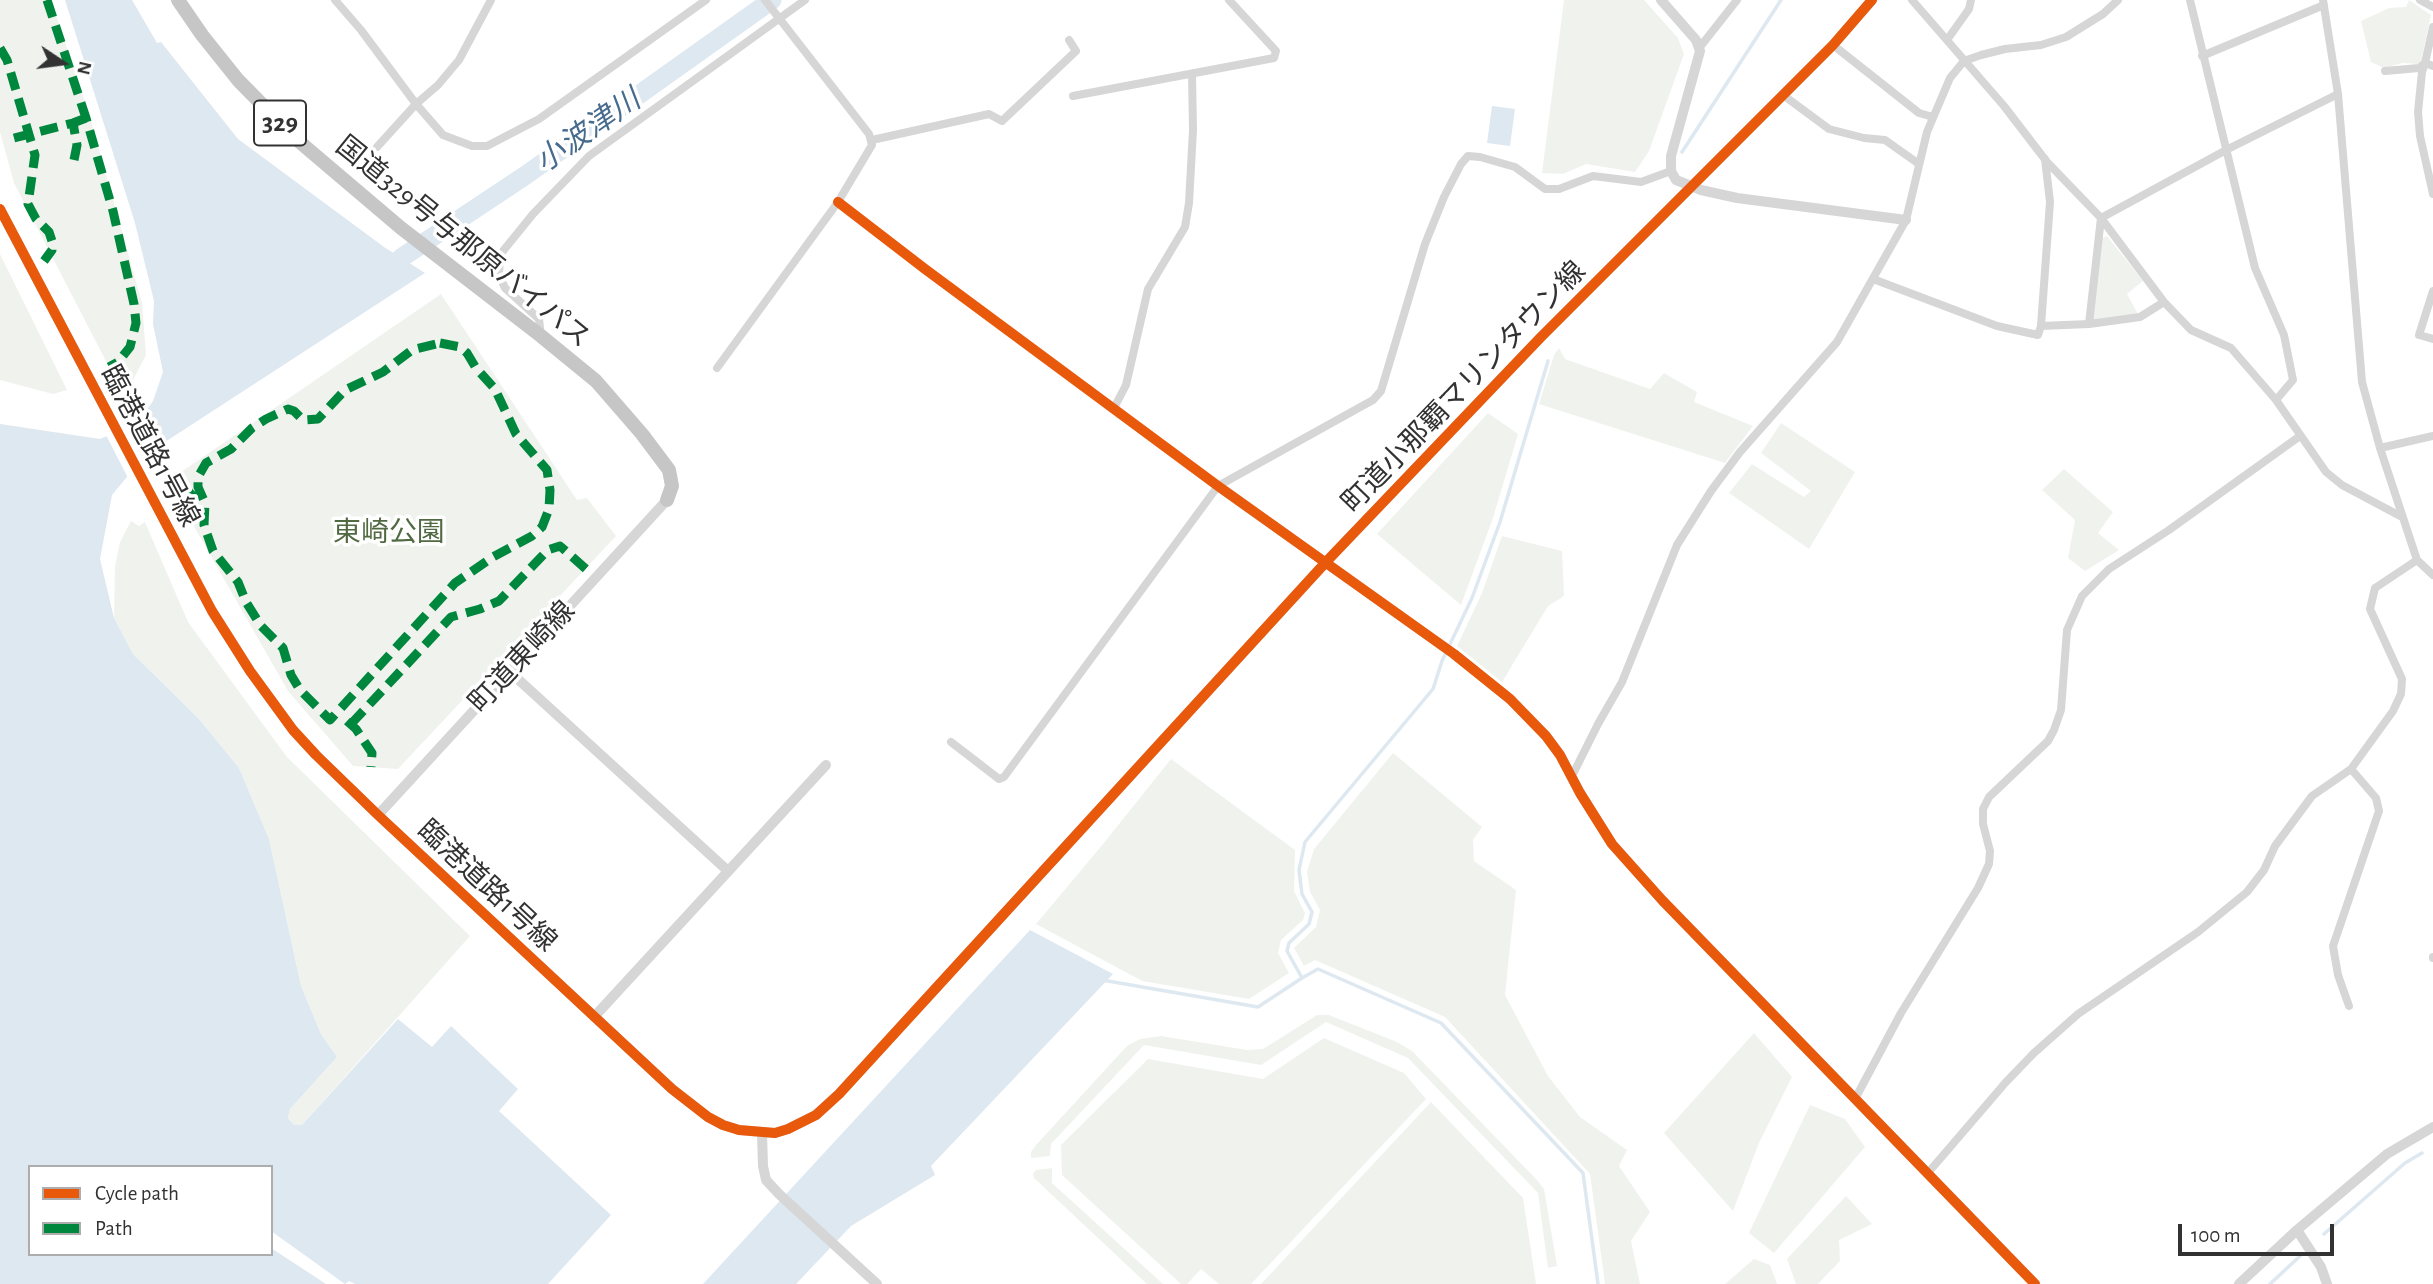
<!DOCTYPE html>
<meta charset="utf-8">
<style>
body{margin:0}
#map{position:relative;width:2433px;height:1284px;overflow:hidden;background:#fff;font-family:"Alegreya Sans",sans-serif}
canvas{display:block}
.legend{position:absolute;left:28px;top:1165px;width:245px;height:91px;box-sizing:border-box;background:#fff;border:2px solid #adadad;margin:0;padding:9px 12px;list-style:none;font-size:21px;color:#323232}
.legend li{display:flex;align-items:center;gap:14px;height:35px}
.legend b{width:35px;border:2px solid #adadad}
.north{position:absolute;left:28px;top:28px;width:70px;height:70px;-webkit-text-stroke:5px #fff;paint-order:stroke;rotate:103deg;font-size:19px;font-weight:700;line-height:28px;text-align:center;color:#323232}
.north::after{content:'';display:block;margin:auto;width:24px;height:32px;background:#323232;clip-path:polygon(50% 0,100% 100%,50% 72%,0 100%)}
.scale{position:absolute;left:2178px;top:1224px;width:156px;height:32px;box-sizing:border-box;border:4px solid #323232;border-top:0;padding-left:9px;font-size:21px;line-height:24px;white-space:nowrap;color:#323232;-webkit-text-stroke:5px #fff;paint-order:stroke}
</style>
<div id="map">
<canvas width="2433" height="1284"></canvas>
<ul class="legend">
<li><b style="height:9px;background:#e8590c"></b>Cycle path</li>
<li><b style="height:9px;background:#00873e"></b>Path</li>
</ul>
<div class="north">N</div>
<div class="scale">100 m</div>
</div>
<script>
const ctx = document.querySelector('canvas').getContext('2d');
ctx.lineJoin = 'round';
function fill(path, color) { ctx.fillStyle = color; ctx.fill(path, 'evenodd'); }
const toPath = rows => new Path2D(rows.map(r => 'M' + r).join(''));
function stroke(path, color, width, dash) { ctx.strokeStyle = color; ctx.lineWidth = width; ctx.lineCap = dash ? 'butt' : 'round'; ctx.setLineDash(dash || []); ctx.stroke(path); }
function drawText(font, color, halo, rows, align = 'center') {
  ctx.font = font + ' "Alegreya Sans","Noto Sans JP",sans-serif'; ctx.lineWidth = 7; ctx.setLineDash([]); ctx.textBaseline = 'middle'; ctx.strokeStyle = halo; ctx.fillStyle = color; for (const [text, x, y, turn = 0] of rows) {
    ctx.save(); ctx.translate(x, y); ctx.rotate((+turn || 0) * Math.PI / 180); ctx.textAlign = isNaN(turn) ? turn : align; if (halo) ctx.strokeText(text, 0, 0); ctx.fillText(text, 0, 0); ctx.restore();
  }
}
const green = toPath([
 [0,0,51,0,89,114,142,303,146,355,133,380,121,387,109,367,14,183,0,132],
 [1564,0,1644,0,1678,38,1684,54,1649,151,1635,172,1586,164,1563,174,1542,173],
 [2409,0,2431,15,2421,61,2418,64,2403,63,2384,68,2371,62,2361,21,2389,8,2406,7],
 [2107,236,2143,281,2127,294,2138,314,2092,321,2102,238],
 [0,254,67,390,53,394,0,380],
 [441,294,577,500,587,498,616,536,398,769,353,766,288,691,168,481],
 [1559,348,1565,359,1650,389,1664,373,1697,392,1694,402,1753,426,1725,463,1539,404,1554,355],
 [1488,413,1518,434,1493,518,1461,605,1377,534],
 [1781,423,1855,472,1809,549,1729,493,1752,464,1804,497,1811,491,1761,453],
 [2064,469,2113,512,2098,533,2119,550,2085,571,2068,558,2075,520,2042,490],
 [131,521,139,526,145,522,188,622,287,757,470,936,302,1125,294,1125,288,1118,290,1109,337,1057,321,1034,301,986,269,839,239,768,199,719,133,654,114,618,115,566,120,542],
 [1502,536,1562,551,1564,596,1548,606,1502,682,1457,646,1482,593],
 [1393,753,1482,827,1473,840,1474,861,1516,890,1505,995,1548,1076,1580,1117,1627,1150,1619,1166,1650,1212,1631,1241,1640,1284,1605,1284,1590,1174,1445,1017,1315,960,1304,966,1294,948,1316,927,1320,910,1310,892,1307,872,1314,849],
 [1171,759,1295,850,1294,891,1305,913,1303,920,1281,940,1278,953,1289,973,1249,999,1142,981,1036,924,1103,844],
 [1317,1015,1329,1015,1397,1042,1412,1051,1537,1180,1544,1189,1557,1266,1548,1268,1538,1193,1408,1058,1326,1022,1261,1065,1144,1045,1051,1144,1050,1156,1031,1158,1031,1152,1036,1145,1127,1046,1140,1039,1161,1036,1247,1050,1263,1049],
 [1754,1033,1792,1077,1759,1143,1733,1211,1664,1133],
 [1324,1038,1404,1073,1426,1099,1251,1284,1219,1284,1201,1269,1187,1284,1181,1284,1062,1175,1061,1145,1148,1059,1263,1079],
 [1431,1102,1523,1198,1536,1284,1261,1284],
 [1810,1105,1845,1119,1865,1147,1774,1253,1749,1233],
 [1052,1168,1052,1183,1163,1284,1147,1284,1034,1178,1033,1174,1036,1170],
 [1846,1196,1872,1224,1839,1240,1840,1261,1818,1284,1796,1284,1787,1259],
 [1754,1259,1770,1265,1777,1284,1725,1284]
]);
const water = toPath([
 [65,0,132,0,157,43,161,42,238,139,384,247,425,273,145,455,112,495,100,559,114,618,133,654,199,719,239,768,269,839,301,986,321,1034,337,1057,290,1109,288,1118,294,1125,302,1125,398,1019,432,1047,451,1026,518,1089,499,1111,611,1215,548,1284,355,1284,349,1281,345,1284,271,1231,271,1167,30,1167,30,1254,271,1254,271,1248,326,1284,0,1284,0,424,100,439,127,428,141,418,153,401,163,372,153,324,154,301,135,223],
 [1492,106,1515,109,1510,146,1487,143],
 [1030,930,1113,974,931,1166,935,1175,851,1226,796,1284,703,1284]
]);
const pier = toPath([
 [126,424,145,461,129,480,105,433]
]);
const stream = toPath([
 [1682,152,1781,0],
 [1302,978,1318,969,1441,1023,1583,1173,1598,1284],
 [1102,980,1258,1007,1302,978,1287,951,1289,943,1309,924,1312,912,1302,894,1299,870,1305,842,1433,689,1442,661,1472,598,1500,522,1548,361],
 [2324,1234,2405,1163,2422,1153],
 [2270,1284,2300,1256]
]);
const river = toPath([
 [401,258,526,175,772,0]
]);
const minor = toPath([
 [335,0,361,30,416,104,443,135,472,146,487,146,539,119,706,0],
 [1912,0,2004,106,2047,162,2101,218,2164,302,2191,330,2231,348,2276,400,2326,472,2342,485,2402,517],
 [2190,0,2255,268,2284,335,2293,380,2276,400],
 [2420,0,2433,7],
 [2433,27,2425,63,2433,66],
 [1947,40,1969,9,1971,0],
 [1833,45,1919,113,1933,117],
 [1700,47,1737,0],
 [2202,56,2324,5],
 [2425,63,2422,72,2418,112,2420,136,2433,194],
 [2385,71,2419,68,2425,63],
 [1783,95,1829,129,1864,138,1885,140,1919,164],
 [1073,96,1274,58,1276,51,1229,0],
 [872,140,989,114,1002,121,1076,51,1069,40],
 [377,147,416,104,438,85,459,60,491,0],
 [838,202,925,269,1218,486],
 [2101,218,2228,149,2338,94],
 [1873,279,1997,326,2038,335,2041,326,2089,324,2140,317,2164,302],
 [2433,291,2419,335,2433,339],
 [2089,324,2101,218],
 [2041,326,2050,202,2045,159],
 [541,336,539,319,505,288,499,275,500,258,503,251,533,214,589,156,805,0],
 [717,368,838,202,872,145,869,134,765,0],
 [1114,408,1126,385,1148,289,1185,227,1189,203,1193,130,1192,74],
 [2380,448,2433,436],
 [2417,560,2433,575],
 [951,742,999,779,1004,777,1218,486,1373,400,1381,391,1425,244,1444,197,1461,164,1468,156,1480,157,1515,167,1545,189,1559,189,1593,176,1641,182,1671,171],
 [1572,776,1598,724,1622,682,1677,545,1711,491,1740,452,1837,342,1906,220,1927,132,1950,78,1964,61,1981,55,2005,49,2041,45,2066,37,2103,14,2118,0],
 [2433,958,2433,957],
 [2349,1006,2338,975,2333,946,2379,811,2376,798,2351,769],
 [1855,1099,1901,1013,1978,888,1989,864,1990,851,1983,824,1983,809,1989,797,2048,741,2054,730,2061,710,2067,630,2082,596,2109,569,2169,530,2300,436],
 [1927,1174,2006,1082,2034,1053,2078,1014,2198,932,2247,892,2264,870,2275,846,2312,796,2351,769,2393,711,2401,694,2402,679,2370,609,2375,588,2417,560,2380,448,2362,382,2338,94,2323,0]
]);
const tertiary = toPath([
 [1661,0,1696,40,1700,51,1671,156,1671,171,1676,180,1701,190,1737,198,1906,220],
 [0,209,212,611,250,671,293,730,316,755,378,815,672,1089,708,1117,723,1125,739,1130,775,1133,788,1129,816,1115,839,1094,1326,562,1541,337,1833,45,1872,0],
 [1218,486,1454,654,1510,699,1546,736,1560,755,1580,793,1612,844,1662,900,2035,1284],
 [509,671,728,871],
 [378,815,667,500],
 [594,1017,826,765],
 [762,1133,763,1166,766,1180,779,1194,877,1284],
 [2297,1230,2321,1267,2327,1284],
 [2239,1284,2297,1230,2387,1154,2433,1127]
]);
const trunk = toPath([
 [178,0,202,35,238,80,295,138,401,228,541,336,596,381,642,434,669,470,672,486,667,500]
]);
const quiet = toPath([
 [47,0,86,118],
 [0,48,7,60,35,155,28,204,36,219,49,232,52,241,52,250,44,261],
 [73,123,86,118,113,211,134,304,136,323,130,347,118,362,109,367],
 [14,138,73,123,77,145,74,160],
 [440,343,460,347,467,353,476,368,495,389,516,434,547,470,550,490,549,509,542,527,532,536,493,557,455,583,330,720,300,690,291,675,283,648,261,626,246,602,238,582,213,551,204,525,205,503,198,487,198,477,206,463,231,449,252,428,266,419,288,409,294,411,303,420,318,419,345,390,383,372,412,350,440,343],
 [180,502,198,487],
 [347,721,356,729,372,753,371,767],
 [351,724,451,617,480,609,499,601,548,550,560,546,586,569]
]);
const cycleway = toPath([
 [838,202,925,269,1218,486,1454,654,1510,699,1546,736,1560,755,1580,793,1612,844,1662,900,2035,1284],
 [0,209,212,611,250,671,293,730,316,755,378,815,672,1089,708,1117,723,1125,739,1130,775,1133,788,1129,816,1115,839,1094,1326,562,1541,337,1833,45,1872,0]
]);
const shields = [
 [280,123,52]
];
const shieldNames = [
 ["329",280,123]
];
const streetNames = [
 ["国道329号与那原バイパス",463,242,39],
 ["町道小那覇マリンタウン線",1464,387,-46],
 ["臨港道路1号線",150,446,62],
 ["町道東崎線",522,657,-47],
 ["臨港道路1号線",487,886,43]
];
const parkNames = [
 ["東崎公園",389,533]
];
const waterNames = [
 ["小波津川",588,131,-35]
];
fill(green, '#f0f3ed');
fill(water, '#dee8f0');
fill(pier, '#fff');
stroke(stream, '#dee8f0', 3.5);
stroke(river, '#dee8f0', 19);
stroke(minor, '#d6d6d6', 8);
stroke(tertiary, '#d6d6d6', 10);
stroke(trunk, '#c6c6c6', 14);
stroke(quiet, '#00873e', 9, [18, 9]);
stroke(cycleway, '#e8590c', 10);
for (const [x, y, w] of shields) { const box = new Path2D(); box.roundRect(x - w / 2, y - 22.5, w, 45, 5); ctx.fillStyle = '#fff'; ctx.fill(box); stroke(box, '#323232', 2); }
drawText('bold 26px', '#323232', null, shieldNames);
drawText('28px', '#323232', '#fff', streetNames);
drawText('28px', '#516a42', '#fff', parkNames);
drawText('italic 30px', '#466b8d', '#fff', waterNames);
</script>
